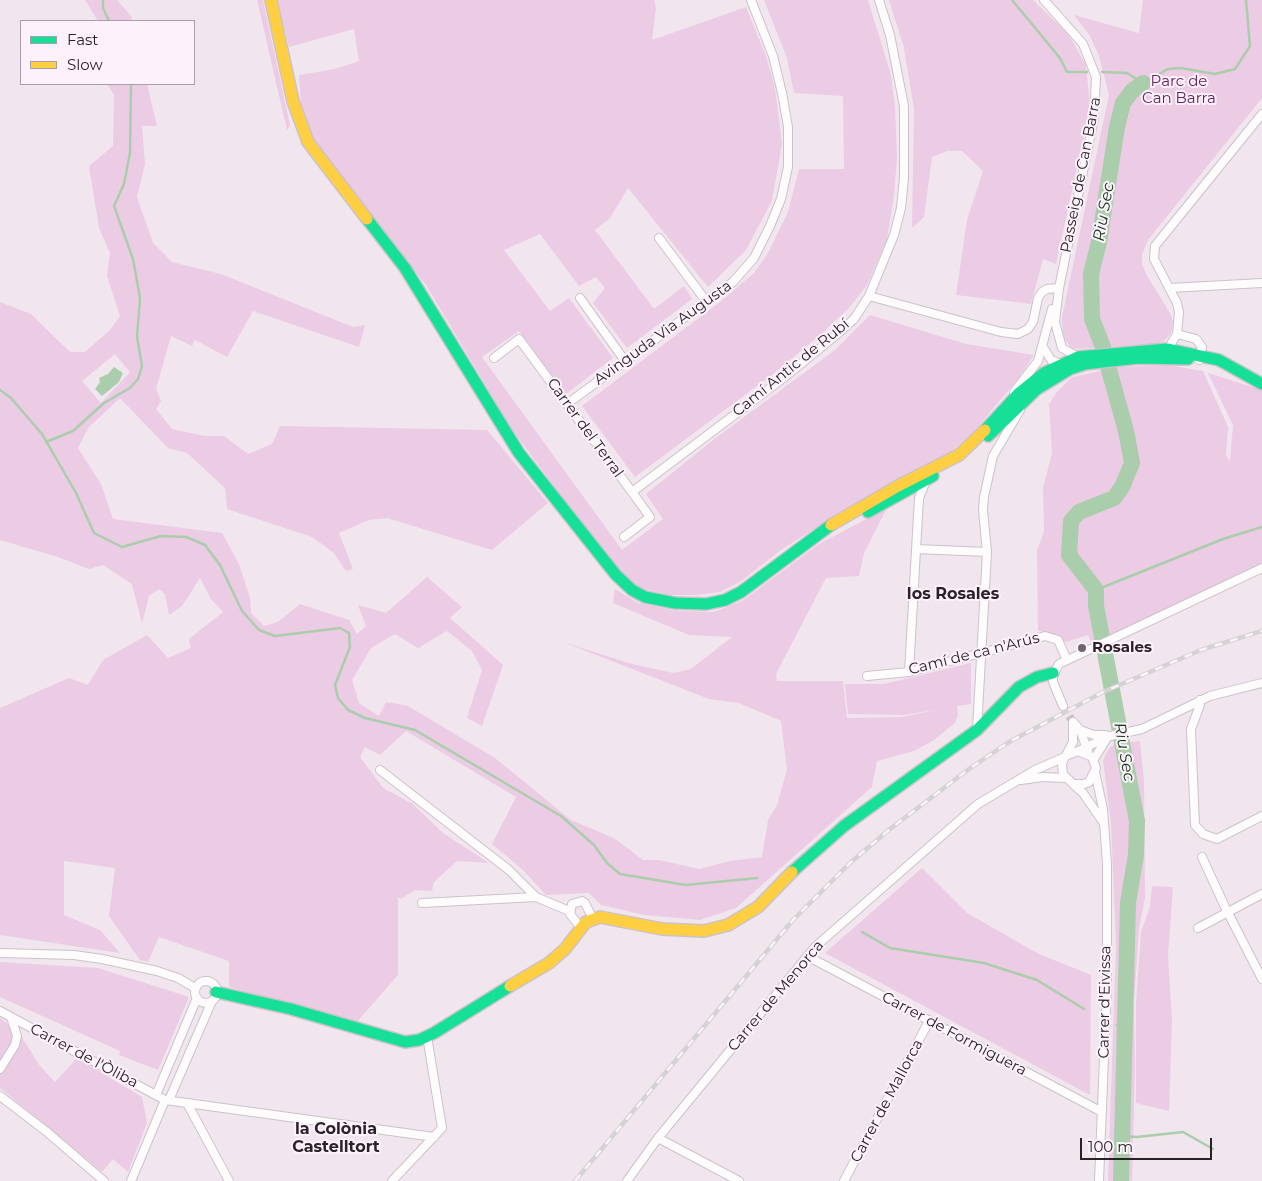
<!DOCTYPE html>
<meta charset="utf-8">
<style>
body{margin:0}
#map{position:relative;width:1262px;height:1181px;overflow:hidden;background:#f1e6ee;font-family:Montserrat,sans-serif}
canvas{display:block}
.legend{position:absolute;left:20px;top:20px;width:175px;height:65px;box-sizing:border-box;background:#fdf2fb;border:1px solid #a89fa6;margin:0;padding:6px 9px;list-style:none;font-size:15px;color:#292227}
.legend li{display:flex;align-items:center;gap:10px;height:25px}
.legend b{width:25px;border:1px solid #a89fa6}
.scale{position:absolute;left:1080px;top:1138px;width:132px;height:22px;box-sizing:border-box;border:2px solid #292227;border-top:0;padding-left:6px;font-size:15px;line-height:18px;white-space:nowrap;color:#292227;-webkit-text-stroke:4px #fdf2fb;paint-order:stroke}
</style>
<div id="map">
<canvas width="1262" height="1181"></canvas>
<ul class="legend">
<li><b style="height:6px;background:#16e098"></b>Fast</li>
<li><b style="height:6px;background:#ffcf43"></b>Slow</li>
</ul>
<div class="scale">100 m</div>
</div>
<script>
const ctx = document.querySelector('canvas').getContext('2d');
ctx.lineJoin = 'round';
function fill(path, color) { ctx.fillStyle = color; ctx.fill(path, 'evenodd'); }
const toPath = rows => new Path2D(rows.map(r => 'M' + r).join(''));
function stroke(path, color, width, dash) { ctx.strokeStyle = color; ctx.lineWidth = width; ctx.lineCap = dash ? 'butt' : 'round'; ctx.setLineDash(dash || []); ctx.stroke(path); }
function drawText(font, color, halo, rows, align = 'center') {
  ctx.font = font + ' Montserrat,sans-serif'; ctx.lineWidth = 4; ctx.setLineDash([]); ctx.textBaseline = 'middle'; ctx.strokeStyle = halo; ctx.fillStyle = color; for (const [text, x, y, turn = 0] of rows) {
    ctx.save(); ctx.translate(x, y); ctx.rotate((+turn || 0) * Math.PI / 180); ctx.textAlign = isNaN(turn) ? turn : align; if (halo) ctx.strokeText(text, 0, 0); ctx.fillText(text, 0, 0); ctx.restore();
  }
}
const green = toPath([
 [85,0,117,0,131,16,132,21,98,21],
 [257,0,263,0,290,125,287,130],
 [278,0,654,0,656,8,652,40,746,7,766,56,775,88,782,144,772,201,746,250,708,287,628,188,610,218,595,230,654,309,684,286,692,299,627,348,593,303,605,288,596,277,579,286,540,234,504,250,550,311,569,298,613,358,566,394,519,331,482,357,622,550,663,519,646,494,713,440,835,350,870,315,966,344,1034,355,1018,379,976,429,952,451,850,506,781,550,740,582,720,592,695,595,669,595,643,589,628,580,573,512,512,429,426,285,346,184,314,140,301,104,299,75,335,69,359,61,354,29,289,47],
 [764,0,868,0,891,75,895,108,897,157,894,196,887,239,867,285,849,308,819,336,773,374,635,477,582,406,720,302,754,273,768,253,788,212,799,169,844,169,843,96,794,93,787,58],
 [889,0,1033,0,1069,35,1086,65,1090,107,1056,264,1043,259,1031,304,956,295,967,220,983,171,962,151,947,151,932,157,924,217,912,228,914,109,904,48],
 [1143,0,1262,0,1262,98,1148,240,1142,254,1142,264,1146,274,1171,315,1173,322,1171,333,1164,341,1156,344,1072,349,1063,337,1062,317,1109,95,1099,56,1090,36,1074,15,1139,33],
 [107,84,147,84,157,126,142,126,145,164,137,197,153,243,172,262,221,274,353,327,365,325,359,347,253,311,227,357,195,340,192,346,171,336,156,389,161,401,156,409,172,429,205,436,224,436,248,454,272,444,280,426,487,430,548,503,492,550,387,518,369,520,339,533,353,569,346,571,333,552,312,537,227,509,225,488,187,453,168,448,120,398,88,428,78,448,101,484,113,519,222,533,239,564,250,598,251,613,264,626,278,622,300,604,349,620,357,634,366,626,358,605,386,613,427,577,462,607,450,618,503,665,482,726,467,718,482,670,472,651,447,631,418,648,395,634,371,648,352,680,359,703,379,716,386,702,408,706,495,758,571,820,614,838,643,860,659,860,699,869,730,861,762,857,768,820,777,805,787,770,781,721,739,703,709,699,563,642,632,664,673,673,691,669,732,637,689,635,613,603,615,589,638,603,678,611,714,612,742,601,819,544,887,508,864,553,859,576,826,578,776,674,777,681,843,681,847,718,901,717,936,710,903,715,848,714,845,684,884,684,971,663,971,704,957,706,958,715,955,723,934,740,914,751,877,761,872,787,736,908,700,920,644,915,601,905,589,893,546,895,522,869,492,844,516,797,406,731,380,755,365,747,360,757,383,788,413,804,443,833,489,863,457,861,434,882,432,891,415,890,401,899,398,897,398,975,357,1022,229,987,229,961,159,937,148,962,140,960,109,916,115,868,64,861,64,915,100,930,120,953,0,935,0,708,69,678,88,685,103,660,147,635,168,658,191,648,189,639,223,612,211,599,200,578,182,606,169,615,165,594,159,589,149,596,142,623,132,584,103,565,89,569,58,557,0,540,0,302,31,314,70,352,85,352,109,331,120,316,107,276,110,253,99,228,89,166,113,146,114,95],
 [115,354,130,372,101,403,82,381],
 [1168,365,1203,371,1228,427,1226,455,1230,461,1233,425,1208,373,1262,390,1262,568,1093,647,1088,635,1066,642,1049,632,1038,631,1037,551,1044,531,1043,488,1052,453,1049,404,1057,392,1072,377,1120,367],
 [1140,741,1144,781,1145,898,1139,929,1134,1003,1135,1066,1132,1181,1108,1181,1116,946,1111,823,1103,760,1109,748,1115,744],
 [922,868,967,913,1039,954,1091,975,1090,1095,825,953],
 [1152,886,1173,887,1168,955,1172,1022,1169,1111,1136,1103,1136,1003,1141,932,1150,907],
 [0,962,98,968,189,997,158,1070,119,1055,120,1051,0,997],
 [0,1018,18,1031,40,1066,55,1082,77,1058,142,1097,147,1123,128,1172,113,1159,102,1172,0,1088]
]);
const water = toPath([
 [114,367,123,373,119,382,102,396,95,389,100,382,99,378,108,374]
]);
const stream = toPath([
 [103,0,103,8,109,21],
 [1012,0,1060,58,1067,72,1087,72],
 [1102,72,1127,73,1143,83,1168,69,1181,68,1215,74,1235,69,1250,46,1246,0],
 [0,390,11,398,42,434,76,493,94,533,122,547,161,536,186,537,196,541],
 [46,442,73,431,104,403,130,388,138,379,142,366,137,337,140,298,133,259,114,206,124,184,130,153,131,84],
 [198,542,205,545,220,565,242,611,259,630,275,636,340,628,349,633,350,647,335,685,338,698,348,710,365,718,415,730,561,816,594,845,607,863,620,874,686,885,757,878],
 [1096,590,1223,539,1262,527],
 [862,932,890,948,984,963,1037,980,1084,1009],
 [1117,1025,1125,1030],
 [1123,1136,1137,1137,1183,1132,1213,1149]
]);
const river = toPath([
 [1103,347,1092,319,1091,274,1099,242,1117,127,1123,103,1132,91,1143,83],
 [1108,366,1126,431,1132,463,1122,487,1114,498,1079,512,1071,521,1069,555,1096,590,1096,606,1137,821,1136,855,1128,903,1121,1181]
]);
const streetTunnel = toPath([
 [1063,706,1073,722]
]);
const street = toPath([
 [1044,0,1083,44,1096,77,1094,118,1059,288,1055,322,1062,348,1078,357],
 [659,238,706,301],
 [1170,288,1262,283],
 [869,296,1001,332,1018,334,1028,329,1033,322,1038,298,1042,292,1047,289,1059,288],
 [580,298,625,361],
 [1177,334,1196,339,1202,347,1199,360],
 [1043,347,1051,360,1063,365],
 [1166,352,1177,334,1179,312,1177,303,1154,259,1155,246,1262,114],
 [494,358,519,339,632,492,650,517,624,537],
 [1014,392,1038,361,1052,309],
 [567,404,733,282,754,258,770,226,781,199,788,167,788,127,782,93,773,56,751,0],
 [632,492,786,376,835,336,854,319,869,296,894,235,901,208,904,178,904,106,890,35,879,0],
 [916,549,987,552],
 [909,672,919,498,926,481],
 [867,676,909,672,1045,636,1058,640,1067,660],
 [1200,700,1200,705,1191,729,1195,825,1203,834,1217,839,1262,816],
 [1063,706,1053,682,1053,675,1059,664,1262,568],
 [1073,722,1080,730,1088,751],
 [977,729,987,552,983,510,984,497,993,456,1020,410],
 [1080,730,1094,735,1105,735],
 [1078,751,1110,736,1142,729,1210,696,1262,683],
 [1068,755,1078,751,1092,757,1096,768,1089,782,1084,784,1073,784,1063,774,1062,763,1073,742,1073,722],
 [1094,759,1107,738],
 [380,770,509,870,536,897,569,911],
 [1095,772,1103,809,1107,864,1107,984,1099,1181],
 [1021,780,1043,777,1065,778],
 [1074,785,1083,793,1103,822],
 [1202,857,1225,907,1262,979],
 [422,903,536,897],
 [581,928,570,914,572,904,582,901,585,903,593,919],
 [1198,928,1262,894],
 [0,953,74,955,102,959,157,971,178,978,195,988],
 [807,956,1102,1112],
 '195 992a11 11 0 1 1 22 0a11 11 0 1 1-22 0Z',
 [0,1011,165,1100,434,1137],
 [0,1069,15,1045,17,1036,11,1017],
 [156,1095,197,998],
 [0,1096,47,1132,104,1181],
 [169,1100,212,1001],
 [187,1103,229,1181],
 [658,1138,739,1181],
 [131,1181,165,1100],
 [392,1181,442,1128,427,1036],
 [627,1181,658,1138,815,947,978,804,1035,770,1065,757],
 [844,1181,929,1021]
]);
const fast = toPath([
 [367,219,405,268,519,453,616,575,632,590,645,597,675,603,706,604,725,600,741,592,831,525],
 [985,430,1019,393,1044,373,1078,357,1167,349,1219,360,1262,384],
 [988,436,1037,389,1070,369,1085,364,1138,358,1188,359],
 [868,512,933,476],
 [792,872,844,826,977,730,1019,687,1037,677,1053,673],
 [216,992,291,1009,405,1042,419,1040,434,1033,510,986]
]);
const slow = toPath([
 [271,0,293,101,308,142,367,219],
 [831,525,898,486,959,455,985,430],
 [510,986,549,963,565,949,586,922,600,917,662,929,704,931,728,925,758,907,792,872]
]);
const rail = toPath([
 [575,1181,793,920,850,863,890,829,969,769,1009,742,1103,692,1201,650,1262,631]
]);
const markers = [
 [1082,648,5,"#6f676d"]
];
const parkNames = [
 ["Parc de",1179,82],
 ["Can Barra",1179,99]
];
const streetNames = [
 ["Passeig de Can Barra",1081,175,-79],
 ["Avinguda Via Augusta",663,333,-36],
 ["Camí Antic de Rubí",791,368,-39],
 ["Carrer del Terral",585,428,54],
 ["Camí de ca n'Arús",974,654,-14],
 ["Carrer de Menorca",776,996,-50],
 ["Carrer d'Eivissa",1105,1002,-89],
 ["Carrer de Formiguera",954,1034,28],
 ["Carrer de l'Òliba",84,1056,28],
 ["Carrer de Mallorca",887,1101,-62]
];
const poiNames = [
 ["Rosales",1092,648]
];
const waterNames = [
 ["Riu Sec",1104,212,-80],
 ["Riu Sec",1124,752,80]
];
const neighbourhoodNames = [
 ["los Rosales",953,594],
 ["la Colònia",336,1129],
 ["Castelltort",336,1147]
];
fill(green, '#eccbe5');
fill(water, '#aacdac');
stroke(stream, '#aacdac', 2.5);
stroke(river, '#aacdac', 16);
stroke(streetTunnel, '#c9bfc6', 8, [8, 4]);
stroke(street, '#cbc3c9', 10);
stroke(fast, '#cbc3c9', 14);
stroke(slow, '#cbc3c9', 14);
stroke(street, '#fdfbfc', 8);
stroke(fast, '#16e098', 11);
stroke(slow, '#ffcf43', 11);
stroke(rail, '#d5d2d4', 4.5);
stroke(rail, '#fdf2fb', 2.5, [8]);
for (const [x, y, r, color] of markers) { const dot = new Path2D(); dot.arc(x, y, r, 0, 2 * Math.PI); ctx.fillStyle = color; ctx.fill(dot); stroke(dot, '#fdf2fb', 2); }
drawText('15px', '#66225b', '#fdf2fb', parkNames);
drawText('15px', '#292227', '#fdf2fb', streetNames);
drawText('bold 15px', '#292227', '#fdf2fb', poiNames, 'left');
drawText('italic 16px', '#0e3615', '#fdf2fb', waterNames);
drawText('bold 16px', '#292227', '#fdf2fb', neighbourhoodNames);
</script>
